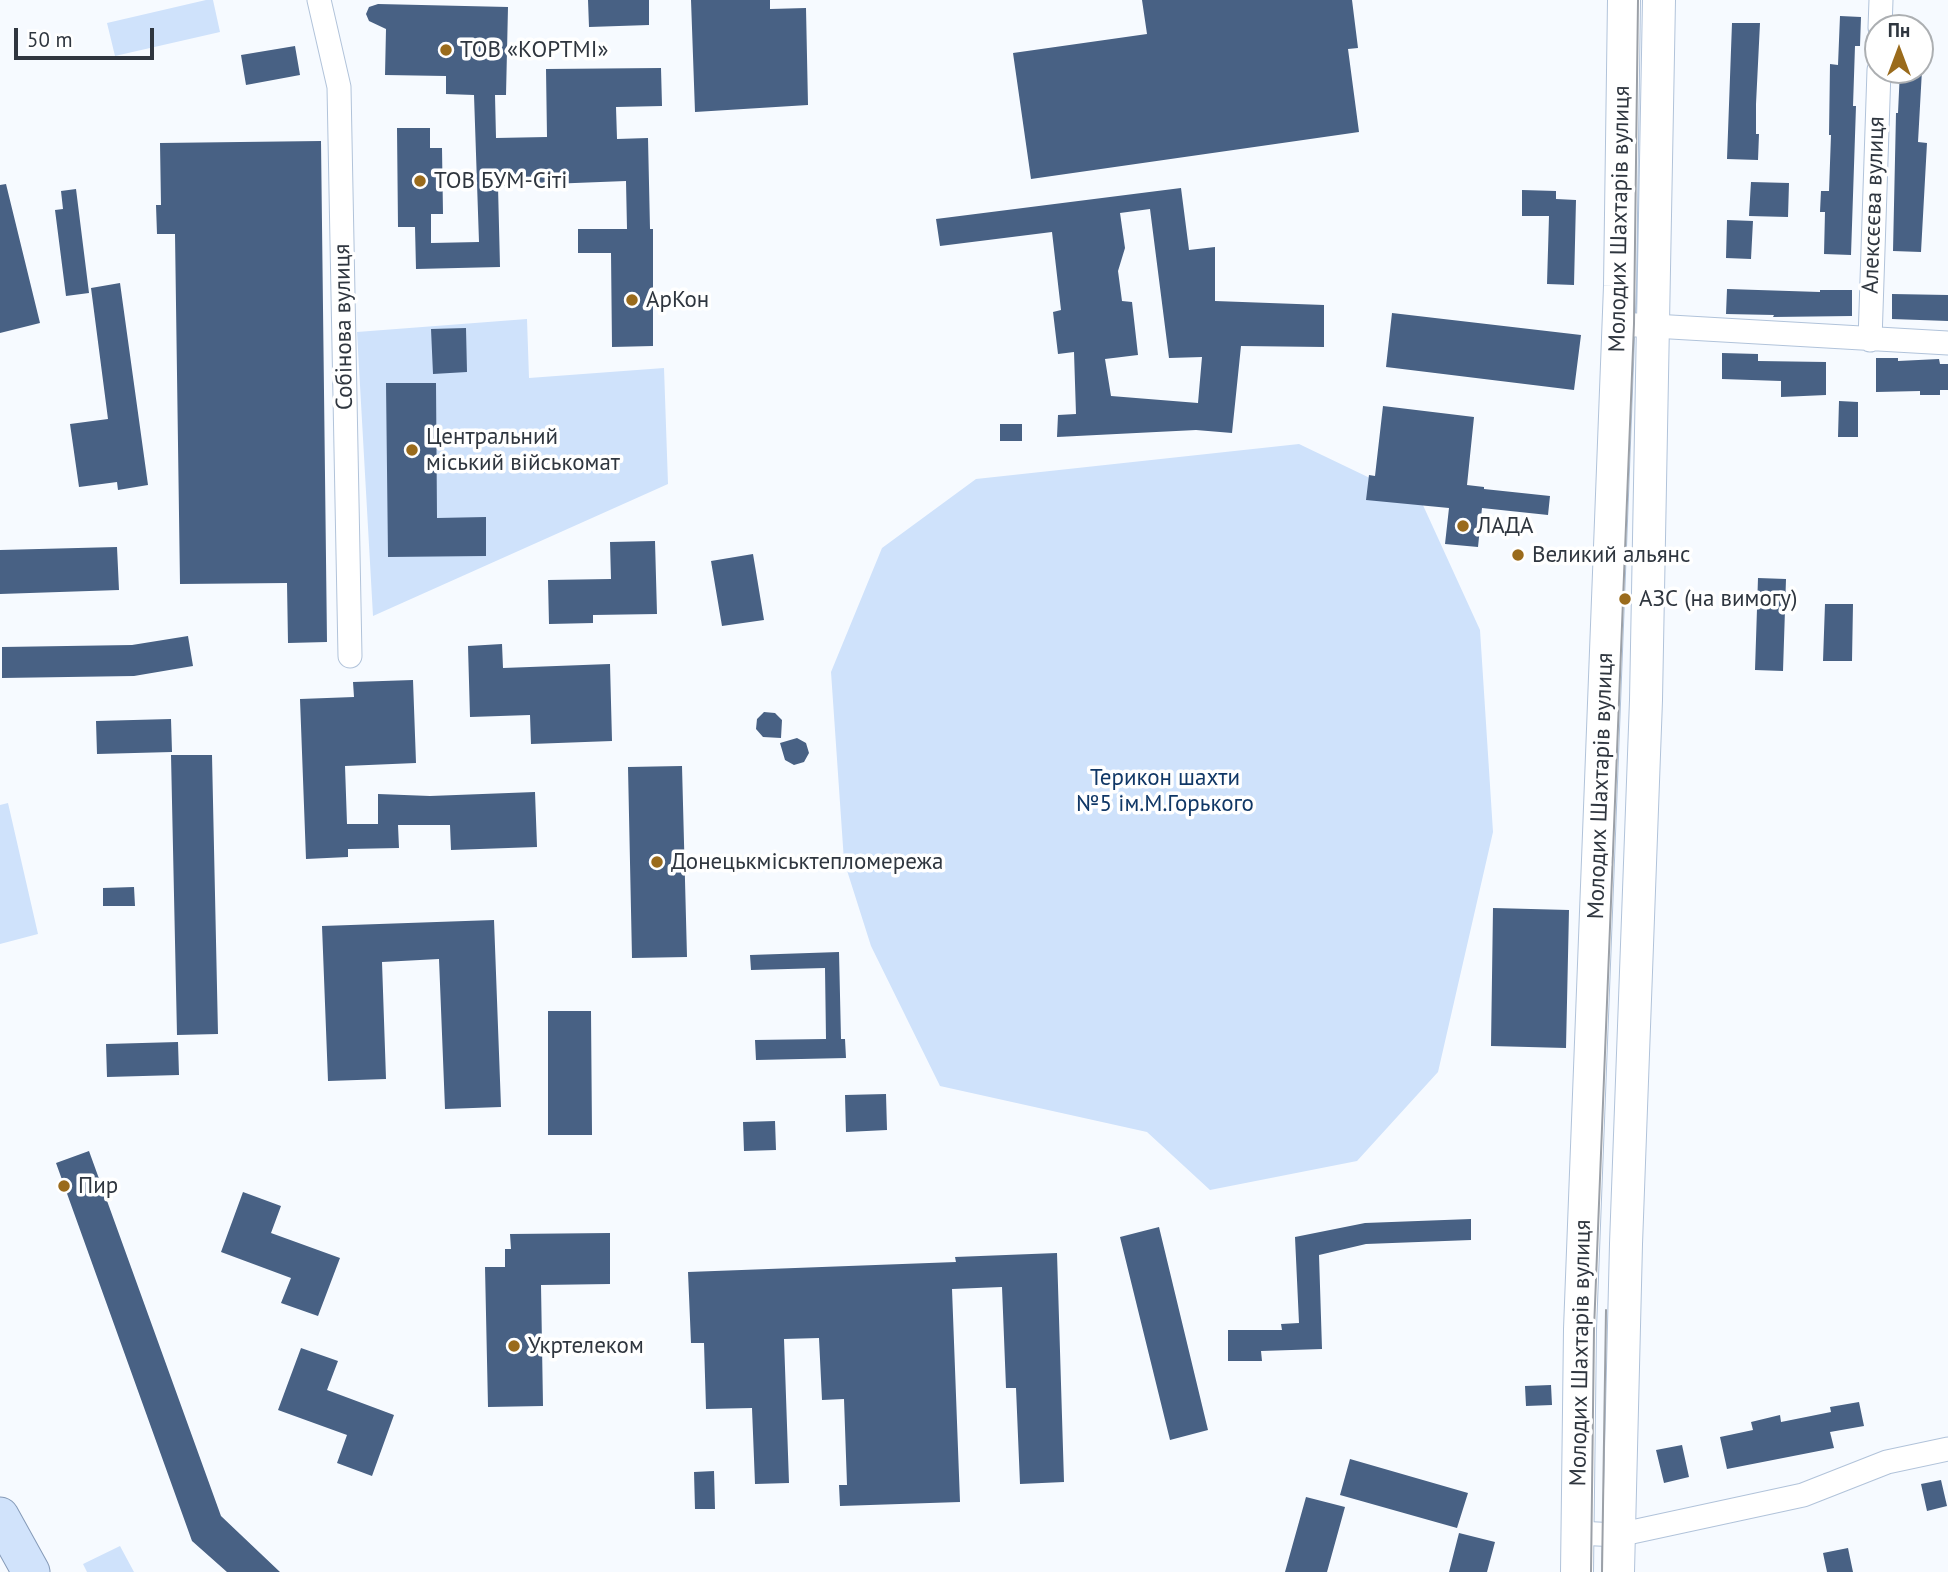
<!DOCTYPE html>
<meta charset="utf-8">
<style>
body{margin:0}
#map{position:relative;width:1948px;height:1572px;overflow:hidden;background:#f6faff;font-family:"PT Sans",sans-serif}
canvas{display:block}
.north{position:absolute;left:1864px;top:14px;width:70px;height:70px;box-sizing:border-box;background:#fff;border:2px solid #acafb2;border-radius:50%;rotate:0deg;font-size:19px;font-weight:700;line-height:28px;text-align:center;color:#2f363f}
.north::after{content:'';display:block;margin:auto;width:24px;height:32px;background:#9a6b1c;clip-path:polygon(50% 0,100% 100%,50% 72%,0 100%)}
.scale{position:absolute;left:14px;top:28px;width:140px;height:32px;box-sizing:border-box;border:4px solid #2f363f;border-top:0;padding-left:9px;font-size:21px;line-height:24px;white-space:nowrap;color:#2f363f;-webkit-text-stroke:5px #fff;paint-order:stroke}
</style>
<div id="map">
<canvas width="1948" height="1572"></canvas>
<div class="north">Пн</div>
<div class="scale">50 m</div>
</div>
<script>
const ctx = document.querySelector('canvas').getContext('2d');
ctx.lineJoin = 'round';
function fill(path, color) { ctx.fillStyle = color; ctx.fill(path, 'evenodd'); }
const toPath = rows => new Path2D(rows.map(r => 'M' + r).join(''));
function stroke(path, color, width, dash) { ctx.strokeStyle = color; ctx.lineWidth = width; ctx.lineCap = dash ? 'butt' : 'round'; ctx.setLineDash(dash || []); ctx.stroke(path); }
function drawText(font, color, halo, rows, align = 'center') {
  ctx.font = font + ' "PT Sans",sans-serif'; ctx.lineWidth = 7; ctx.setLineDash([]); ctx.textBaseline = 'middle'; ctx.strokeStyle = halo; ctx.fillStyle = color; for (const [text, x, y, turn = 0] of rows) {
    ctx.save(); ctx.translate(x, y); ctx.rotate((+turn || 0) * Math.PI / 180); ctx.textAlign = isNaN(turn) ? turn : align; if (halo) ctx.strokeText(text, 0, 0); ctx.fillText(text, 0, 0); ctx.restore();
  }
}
const green = toPath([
 [206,0,213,0,220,32,115,56,107,23],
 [527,319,529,378,664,368,668,484,373,616,357,332],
 [1299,444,1422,503,1480,630,1493,832,1438,1072,1357,1161,1210,1190,1147,1132,940,1086,871,946,844,861,831,672,882,548,976,479],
 [8,803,38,934,0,944,0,805],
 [120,1546,134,1572,87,1572,83,1564]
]);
const building = toPath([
 [588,0,649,0,649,25,589,27],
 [691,0,770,0,770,9,806,8,808,105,695,112],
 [1142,0,1352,0,1358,48,1348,49,1359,132,1031,179,1013,53,1147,34],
 [378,4,508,7,506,95,495,95,496,138,547,137,546,69,661,68,662,106,616,107,617,139,648,138,650,229,653,229,653,346,612,347,611,253,578,253,578,229,627,229,626,181,498,186,500,267,416,269,415,227,398,227,397,128,430,128,430,148,442,148,443,214,431,214,431,243,479,242,474,95,446,94,446,76,385,75,386,29,369,21,366,14,369,7],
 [1840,16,1861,17,1860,46,1855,46,1853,106,1856,106,1851,255,1824,254,1825,212,1820,212,1821,191,1829,191,1831,135,1829,135,1830,64,1838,65],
 [1732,23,1760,23,1756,104,1756,134,1759,134,1758,160,1727,159],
 [295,46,300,75,246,85,241,55],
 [1900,70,1922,70,1918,142,1927,143,1921,252,1893,251,1896,113,1898,113],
 [321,141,327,642,288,643,287,583,180,584,175,234,157,234,156,205,161,205,160,143],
 [1751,182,1789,183,1788,217,1749,216],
 [6,184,40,323,0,333,0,185],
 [1181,188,1189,250,1215,247,1215,301,1324,305,1324,347,1241,346,1232,433,1196,430,1057,437,1058,415,1076,414,1074,352,1058,354,1053,312,1061,310,1052,232,940,246,936,219],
 [1150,209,1169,358,1202,357,1198,403,1111,396,1105,359,1138,355,1132,302,1122,301,1118,271,1125,248,1120,213],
 [76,189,89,293,66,296,55,210,63,209,61,191],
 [1522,190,1556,191,1556,199,1576,200,1574,285,1547,284,1549,216,1522,216],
 [1727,220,1753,221,1751,259,1726,258],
 [120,283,148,485,118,490,117,482,79,487,70,424,108,419,91,288],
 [1727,289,1820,292,1820,290,1852,290,1852,316,1773,317,1774,315,1726,314],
 [1892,294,1948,295,1948,321,1892,319],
 [1392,313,1581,335,1574,390,1386,367],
 [466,328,467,372,433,374,431,329],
 [1722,353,1758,354,1758,361,1826,362,1826,395,1781,397,1781,381,1722,379],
 [1876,358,1898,358,1898,361,1939,359,1940,364,1948,364,1948,390,1940,390,1940,395,1920,395,1920,391,1876,392],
 [386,383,436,383,437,518,486,517,486,556,388,557],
 [1839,401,1858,402,1858,437,1838,437],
 [1383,406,1474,417,1467,485,1484,487,1484,489,1550,496,1548,515,1482,508,1478,547,1445,544,1449,508,1366,500,1369,475,1375,476],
 [1000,424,1022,424,1022,441,1000,441],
 [655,541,657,614,593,615,593,623,549,624,548,580,611,579,610,542],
 [117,547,119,590,0,594,0,550],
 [753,554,764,620,722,626,711,561],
 [1758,578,1786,579,1783,671,1755,670],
 [1825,604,1853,604,1852,661,1823,661],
 [188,636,193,666,134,676,2,678,2,647,132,645],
 [502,644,503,668,610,664,612,741,531,744,530,715,470,717,468,646],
 [413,680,416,763,345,766,347,824,378,824,378,794,430,796,535,792,537,847,451,850,450,825,398,825,399,848,348,849,348,857,306,859,300,699,354,697,353,682],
 [764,712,775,713,782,720,781,738,763,737,756,729,757,719],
 [171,719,172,752,97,754,96,721],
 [797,738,806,743,809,753,804,762,794,765,785,760,780,743],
 [171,755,212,755,218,1034,177,1035],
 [682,766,687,957,632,958,628,767],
 [134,887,135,906,103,906,103,888],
 [1493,908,1569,910,1566,1048,1491,1046],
 [494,920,501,1107,445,1109,439,959,382,962,386,1079,328,1081,322,926],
 [839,952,841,1039,845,1039,846,1058,756,1060,755,1040,826,1039,825,968,751,970,750,955],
 [548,1011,591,1011,592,1135,548,1135],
 [178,1042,179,1075,107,1077,106,1044],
 [886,1094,887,1130,846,1132,845,1095],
 [775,1121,776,1150,744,1151,743,1122],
 [89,1151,221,1516,280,1572,227,1572,192,1541,56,1163],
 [243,1192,281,1206,271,1233,340,1258,318,1316,281,1303,291,1278,221,1252],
 [1471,1219,1471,1240,1366,1244,1319,1255,1322,1349,1261,1351,1262,1361,1228,1361,1228,1330,1282,1330,1281,1324,1299,1323,1295,1237,1365,1223],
 [1159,1227,1208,1430,1170,1440,1120,1237],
 [610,1233,610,1284,541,1285,543,1406,488,1407,485,1267,505,1267,505,1249,511,1249,510,1234],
 [1057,1253,1064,1482,1020,1484,1016,1388,1006,1388,1002,1287,952,1289,960,1502,840,1506,839,1485,847,1485,844,1399,822,1400,819,1338,784,1339,789,1483,755,1484,752,1408,706,1409,704,1343,691,1343,688,1272,956,1262,955,1257],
 [301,1348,338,1361,327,1390,394,1415,372,1476,337,1463,347,1435,278,1410],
 [1551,1385,1552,1405,1526,1406,1525,1386],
 [1859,1402,1864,1426,1830,1432,1834,1448,1727,1469,1720,1437,1753,1430,1751,1422,1780,1415,1781,1422,1831,1412,1830,1407],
 [1682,1445,1689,1477,1664,1483,1656,1450],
 [1350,1459,1468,1493,1457,1528,1340,1495],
 [714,1471,715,1509,695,1509,694,1472],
 [1941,1480,1947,1506,1927,1511,1921,1484],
 [1306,1497,1345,1507,1327,1572,1285,1572],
 [1459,1533,1495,1542,1487,1572,1449,1572],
 [1848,1548,1853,1572,1827,1572,1823,1553]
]);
const street = toPath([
 [319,0,339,87,350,656],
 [1880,28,1881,0],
 [1619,324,1948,343],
 [1870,340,1879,70],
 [1577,1533,1618,1535,1803,1495,1887,1462,1948,1449]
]);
const secondary = toPath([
 [1577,1572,1580,1329,1620,286,1624,0],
 [1618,1572,1626,1244,1646,700,1659,0]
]);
const primary = toPath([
 [0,1516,31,1572]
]);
const tram = toPath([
 [1591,1572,1594,1329,1634,324,1638,0],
 [1602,1572,1606,1310]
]);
const markers = [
 [446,50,7,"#9a6b1c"],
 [420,181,7,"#9a6b1c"],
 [632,300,7,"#9a6b1c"],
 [412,450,7,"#9a6b1c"],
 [1463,526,7,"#9a6b1c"],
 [1518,555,7,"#9a6b1c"],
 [1625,599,7,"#9a6b1c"],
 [657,862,7,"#9a6b1c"],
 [64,1186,7,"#9a6b1c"],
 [514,1346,7,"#9a6b1c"]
];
const poiNames = [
 ["ТОВ «КОРТМІ»",460,50],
 ["ТОВ БУМ-Сіті",434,181],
 ["АрКон",646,300],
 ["Центральний",426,437],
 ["міський військомат",426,463],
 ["ЛАДА",1477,526],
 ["Великий альянс",1532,555],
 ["АЗС (на вимогу)",1639,599],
 ["Донецькміськтепломережа",671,862],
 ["Пир",78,1186],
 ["Укртелеком",528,1346]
];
const streetNames = [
 ["Алексєєва вулиця",1874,205,-88],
 ["Молодих Шахтарів вулиця",1620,219,-89],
 ["Собінова вулиця",344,327,-91],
 ["Молодих Шахтарів вулиця",1601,786,-88],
 ["Молодих Шахтарів вулиця",1581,1353,-89]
];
const parkNames = [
 ["Терикон шахти",1165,778],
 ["№5 ім.М.Горького",1165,804]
];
fill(green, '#cfe2fb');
fill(building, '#486184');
stroke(street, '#b1c3da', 25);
stroke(secondary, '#b1c3da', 34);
stroke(primary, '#859ab7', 39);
stroke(street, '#fff', 23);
stroke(secondary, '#fff', 32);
stroke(primary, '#d1e3fb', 37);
stroke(tram, '#9ba0a7', 2);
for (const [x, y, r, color] of markers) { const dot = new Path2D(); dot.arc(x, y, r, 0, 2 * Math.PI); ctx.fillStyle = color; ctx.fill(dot); stroke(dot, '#fff', 2.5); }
drawText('23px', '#2f363f', '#fff', poiNames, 'left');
drawText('23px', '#2f363f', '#fff', streetNames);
drawText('23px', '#103766', '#fff', parkNames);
</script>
